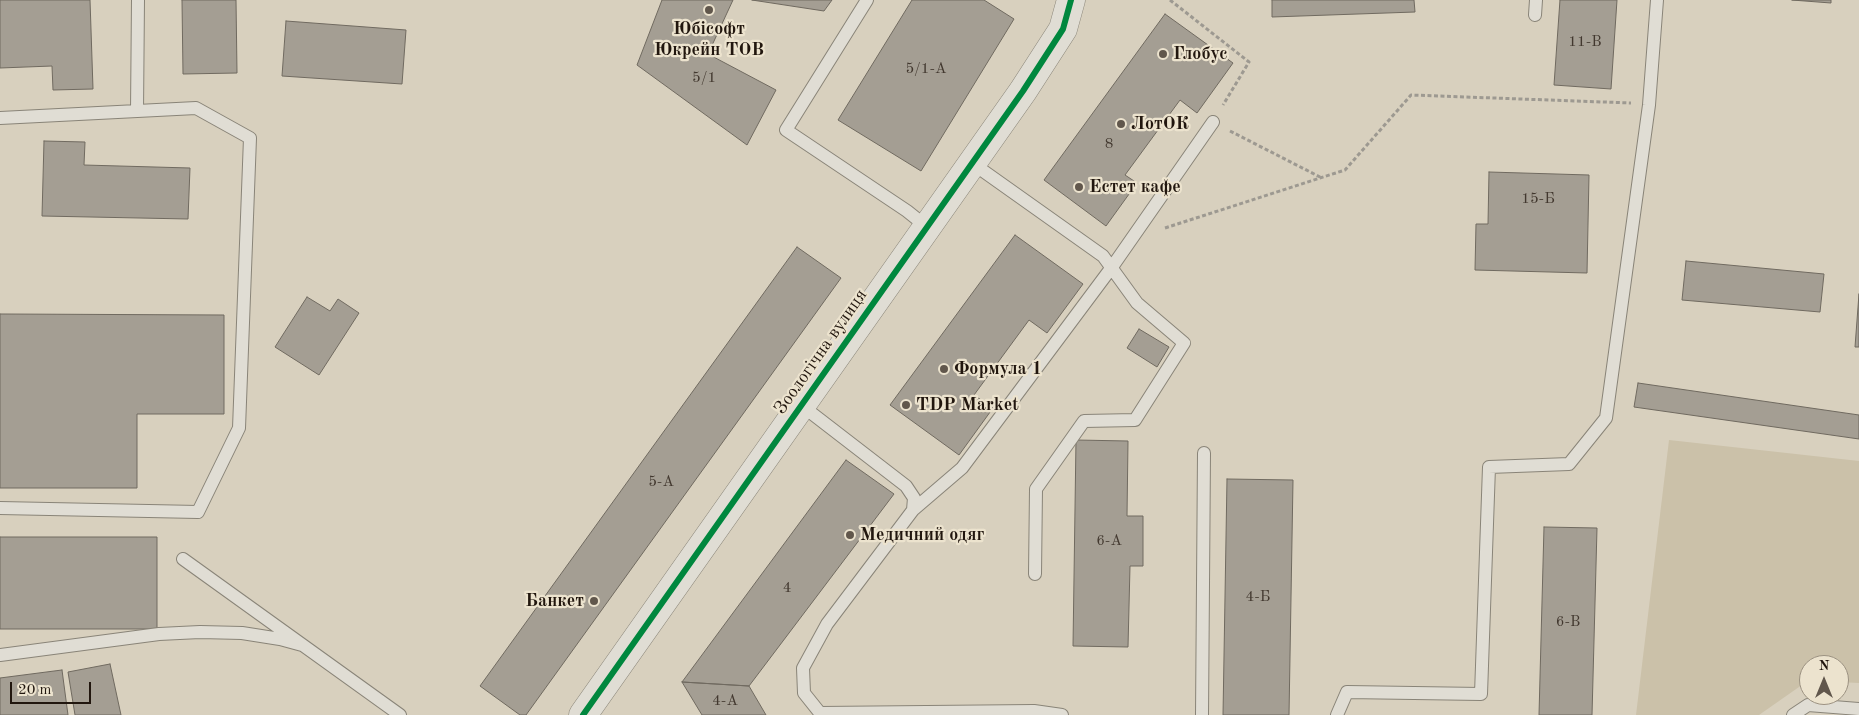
<!DOCTYPE html>
<meta charset="utf-8">
<style>
body{margin:0}
#map{position:relative;width:1859px;height:715px;overflow:hidden;background:#d8d0be;font-family:"Old Standard TT",serif}
canvas{display:block}
.north{position:absolute;left:1799px;top:655px;width:50px;height:50px;box-sizing:border-box;background:#ece3ce;border:1px solid #9b9181;border-radius:50%;rotate:0deg;font-size:14px;font-weight:700;line-height:20px;text-align:center;color:#21160e}
.north::after{content:'';display:block;margin:auto;width:18px;height:22px;background:#61574c;clip-path:polygon(50% 0,100% 100%,50% 72%,0 100%)}
.scale{position:absolute;left:10px;top:682px;width:81px;height:22px;box-sizing:border-box;border:2px solid #21160e;border-top:0;padding-left:6px;font-size:15px;line-height:18px;white-space:nowrap;color:#21160e;-webkit-text-stroke:4px #ece3ce;paint-order:stroke}
</style>
<div id="map">
<canvas width="1859" height="715"></canvas>
<div class="north">N</div>
<div class="scale">20 m</div>
</div>
<script>
const ctx = document.querySelector('canvas').getContext('2d');
ctx.lineJoin = 'round';
function fill(path, color) { ctx.fillStyle = color; ctx.fill(path, 'evenodd'); }
const toPath = rows => new Path2D(rows.map(r => 'M' + r).join(''));
function stroke(path, color, width, dash) { ctx.strokeStyle = color; ctx.lineWidth = width; ctx.lineCap = dash ? 'butt' : 'round'; ctx.setLineDash(dash || []); ctx.stroke(path); }
function drawText(font, color, halo, rows, align = 'center') {
  ctx.font = font + ' "Old Standard TT",serif'; ctx.lineWidth = 4.5; ctx.setLineDash([]); ctx.textBaseline = 'middle'; ctx.strokeStyle = halo; ctx.fillStyle = color; for (const [text, x, y, turn = 0] of rows) {
    ctx.save(); ctx.translate(x, y); ctx.rotate((+turn || 0) * Math.PI / 180); ctx.textAlign = isNaN(turn) ? turn : align; if (halo) ctx.strokeText(text, 0, 0); ctx.fillText(text, 0, 0); ctx.restore();
  }
}
const green = toPath([
 [1669,440,1859,461,1859,683,1839,682,1839,665,1809,665,1809,680,1759,715,1636,715]
]);
const building = toPath([
 [0,0,90,0,93,89,53,90,52,66,0,68,0,0],
 [182,0,236,0,237,73,183,74,182,0],
 [662,0,733,0,708,54,776,90,747,145,637,65,662,0],
 [752,0,832,0,824,11,752,0],
 [912,0,984,0,1014,19,921,171,838,120,912,0],
 [1272,0,1414,0,1415,12,1272,17,1272,0],
 [1560,0,1617,0,1611,89,1554,85,1560,0],
 [1792,0,1831,0,1831,3,1792,0],
 [1165,14,1233,63,1197,113,1180,100,1125,175,1137,183,1106,226,1044,180,1165,14],
 [286,21,406,30,402,84,282,76,286,21],
 [44,141,85,142,84,165,190,168,188,219,42,216,44,141],
 [1489,172,1589,175,1587,273,1475,270,1476,224,1488,224,1489,172],
 [1015,235,1083,284,1047,333,1029,320,974,395,993,408,959,455,890,405,1015,235],
 [797,247,841,278,526,715,520,715,480,686,797,247],
 [1686,261,1824,274,1820,312,1682,300,1686,261],
 [1859,294,1859,347,1855,347,1859,294],
 [307,297,330,311,338,299,359,313,319,375,275,347,307,297],
 [0,314,224,315,224,414,137,414,137,488,0,488,0,314],
 [1139,329,1169,347,1157,367,1127,348,1139,329],
 [1638,383,1859,415,1859,439,1634,407,1638,383],
 [1076,440,1128,441,1127,516,1143,516,1143,566,1130,566,1128,647,1073,646,1076,440],
 [846,460,894,494,749,686,682,682,846,460],
 [1227,479,1293,480,1289,715,1223,715,1227,479],
 [1544,527,1597,528,1592,715,1539,715,1544,527],
 [0,537,157,537,157,629,0,629,0,537],
 [110,664,121,715,75,715,68,672,110,664],
 [62,670,68,715,0,715,0,678,62,670],
 [682,682,749,686,766,715,702,715,682,682]
]);
const path = toPath([
 [1170,0,1249,62,1223,105],
 [1230,131,1320,177],
 [1165,228,1345,170,1411,95,1631,103]
]);
const service = toPath([
 [867,0,786,130,907,211,927,227],
 [1535,15,1536,0],
 [137,111,138,0],
 [0,118,196,108,250,138,239,428,198,512,0,508],
 [972,163,1103,256,1137,303,1184,343,1135,420,1084,421,1036,489,1035,574],
 [801,405,906,486,914,498,913,510,827,624,803,668,804,693,820,713,1034,711,1062,715],
 [913,510,962,468,1112,267,1213,122],
 [183,559,400,715],
 [0,655,159,634,200,632,242,633,280,639,302,645],
 [1202,715,1204,453],
 [1337,715,1347,692,1481,694,1489,467,1569,464,1606,418,1649,105,1657,0],
 [1793,715,1808,705,1859,709]
]);
const tertiary = toPath([
 [583,715,1023,91,1063,29,1071,0]
]);
const cycleway = toPath([
 [583,715,1023,91,1063,29,1071,0]
]);
const markers = [
 [709,10,5,"#61574c"],
 [1163,54,5,"#61574c"],
 [1121,124,5,"#61574c"],
 [1079,187,5,"#61574c"],
 [944,369,5,"#61574c"],
 [906,405,5,"#61574c"],
 [850,535,5,"#61574c"],
 [594,601,5,"#61574c"]
];
const numberNames = [
 ["11-В",1585,42],
 ["5/1-А",926,69],
 ["5/1",704,78],
 ["8",1109,144],
 ["15-Б",1538,199],
 ["5-А",661,482],
 ["6-А",1109,541],
 ["4",787,588],
 ["4-Б",1258,597],
 ["6-В",1568,622],
 ["4-А",725,701]
];
const poiNames = [
 ["Юбісофт",709,29,"center"],
 ["Юкрейн ТОВ",709,50,"center"],
 ["Глобус",1173,54],
 ["ЛотОК",1131,124],
 ["Естет кафе",1089,187],
 ["Формула 1",954,369],
 ["TDP Market",916,405],
 ["Медичний одяг",860,535],
 ["Банкет",584,601,"right"]
];
const streetNames = [
 ["Зоологічна вулиця",821,352,-55]
];
fill(green, '#cbc1a9');
fill(building, '#a49e93');
stroke(building, '#706a60', 1);
stroke(service, '#898478', 14);
stroke(tertiary, '#898478', 29);
stroke(path, '#9d9991', 3, [4, 2.5]);
stroke(service, '#e0ddd4', 12);
stroke(tertiary, '#e0ddd4', 28);
stroke(cycleway, '#00873e', 6);
for (const [x, y, r, color] of markers) { const dot = new Path2D(); dot.arc(x, y, r, 0, 2 * Math.PI); ctx.fillStyle = color; ctx.fill(dot); stroke(dot, '#ece3ce', 2); }
drawText('15px', '#42382f', null, numberNames);
drawText('bold 18px', '#21160e', '#ece3ce', poiNames, 'left');
drawText('18px', '#21160e', '#ece3ce', streetNames);
</script>
